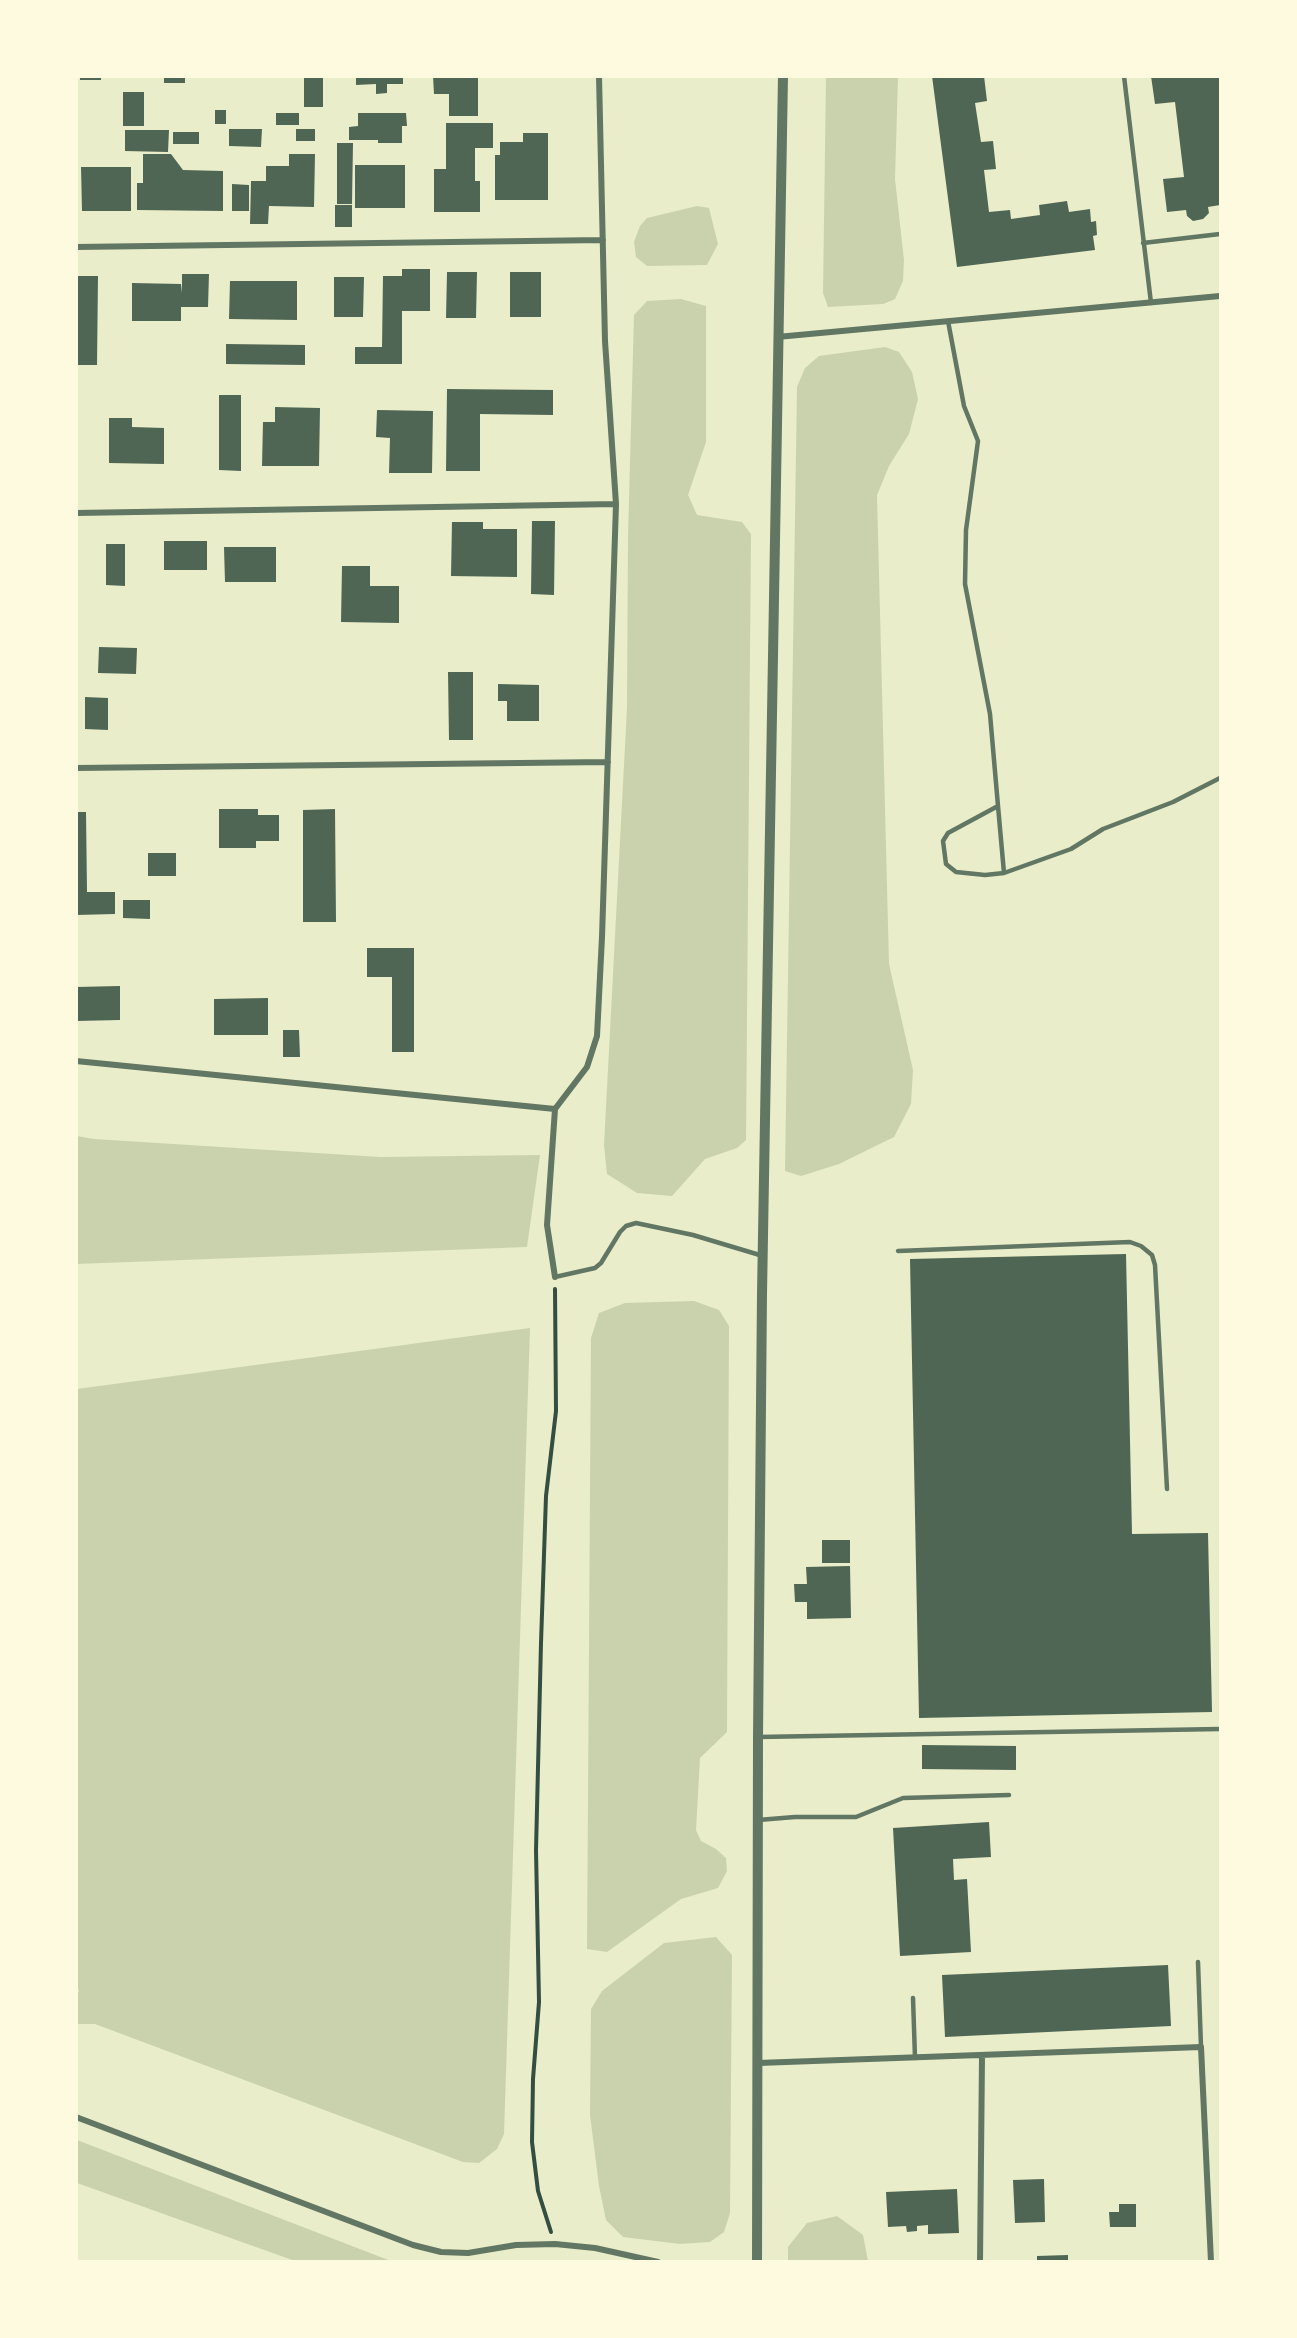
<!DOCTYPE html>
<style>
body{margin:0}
#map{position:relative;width:1297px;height:2338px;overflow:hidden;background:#e9edc9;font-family:Rubik,sans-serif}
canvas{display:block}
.frame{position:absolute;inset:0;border:78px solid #fefae0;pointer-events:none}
</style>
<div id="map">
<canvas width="1297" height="2338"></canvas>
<div class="frame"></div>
</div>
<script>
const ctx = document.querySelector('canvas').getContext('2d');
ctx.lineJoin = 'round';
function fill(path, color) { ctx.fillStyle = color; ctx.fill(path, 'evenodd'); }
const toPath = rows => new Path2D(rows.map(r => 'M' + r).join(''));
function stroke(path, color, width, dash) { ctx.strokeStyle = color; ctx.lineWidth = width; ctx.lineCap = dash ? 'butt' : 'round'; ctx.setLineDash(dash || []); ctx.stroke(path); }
const green = toPath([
 [826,77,898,77,895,179,904,260,903,281,895,299,883,304,828,307,823,293],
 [697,206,709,208,718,244,707,265,647,266,636,257,634,242,640,226,647,218],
 [681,299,706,306,706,442,688,495,697,515,742,522,751,534,746,1140,737,1148,705,1159,672,1196,637,1193,607,1174,604,1145,627,708,628,537,634,315,647,301],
 [885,347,899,352,912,372,918,399,909,434,889,466,877,495,889,964,913,1070,911,1104,894,1137,839,1164,801,1176,785,1171,797,387,805,368,819,356],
 [77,1136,94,1139,380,1157,540,1155,527,1247,77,1264],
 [694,1301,719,1310,729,1326,727,1732,700,1758,696,1830,701,1841,716,1849,726,1858,727,1871,718,1888,681,1899,607,1952,587,1949,591,1338,599,1313,625,1303],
 [530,1328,504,2134,497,2149,479,2163,463,2162,95,2024,77,2024,77,1993,79,1992,76,1980,77,1389],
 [716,1937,732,1955,730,2213,724,2232,710,2242,680,2244,623,2237,606,2220,599,2186,590,2115,591,2009,602,1991,664,1943],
 [77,2140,391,2261,295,2261,77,2183],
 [837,2216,863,2235,868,2261,788,2261,788,2247,807,2223]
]);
const building = toPath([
 [80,76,101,76,101,80,80,80],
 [164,76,185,76,185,83,164,83],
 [304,76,323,76,323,107,304,107],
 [356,76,403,76,403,84,387,84,387,93,376,94,376,84,356,85],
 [433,76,478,78,478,116,449,116,449,94,434,94],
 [932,76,984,76,987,101,975,103,981,142,993,141,996,169,984,170,989,212,1010,210,1011,219,1040,215,1039,205,1067,201,1069,212,1090,209,1091,222,1096,221,1097,235,1093,236,1095,250,957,267],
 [1151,76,1220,76,1220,205,1208,207,1209,213,1203,219,1193,221,1187,216,1186,210,1167,212,1163,179,1184,177,1175,102,1155,104],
 [123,92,144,92,144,126,123,126],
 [215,110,226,110,226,124,215,124],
 [276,113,299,113,299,125,276,125],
 [358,113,406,113,407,126,402,126,402,143,378,143,378,140,349,140,349,127,358,126],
 [446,123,493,123,493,148,475,148,475,181,480,181,480,212,434,212,434,169,446,169],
 [229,129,262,129,261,147,229,146],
 [296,129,315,129,315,141,296,141],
 [125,130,169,130,168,152,125,151],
 [173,132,199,132,199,144,173,144],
 [523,133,548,133,548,200,495,200,495,155,500,155,500,142,523,142],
 [337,143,353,143,352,204,337,204],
 [143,154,171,154,183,170,223,171,223,211,137,210,137,183,143,183],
 [289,154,315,154,314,207,269,206,268,224,250,224,251,181,266,181,266,166,289,166],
 [355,165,405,165,405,208,355,208],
 [81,167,131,167,131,211,82,211],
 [232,184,249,185,249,211,232,211],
 [335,205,352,205,352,227,335,227],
 [402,269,430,269,430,311,402,311,402,364,355,364,355,347,382,347,383,276,402,276],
 [447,272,477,272,476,318,446,318],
 [510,272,541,272,541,317,510,317],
 [182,274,209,274,208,307,181,307,181,321,132,321,132,283,181,284,182,293],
 [78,276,98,276,97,365,76,365],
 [334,277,364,277,363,317,334,317],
 [230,281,297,281,297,320,229,319],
 [226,344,305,345,305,365,226,364],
 [447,389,553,390,553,415,480,414,480,471,446,471],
 [219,395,241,395,241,471,219,470],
 [275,407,320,408,319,466,262,466,263,422,275,422],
 [377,410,433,411,432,473,389,473,390,438,376,437],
 [109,418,132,418,132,427,164,428,164,464,109,463],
 [532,521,555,521,554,595,531,594],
 [452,522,483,522,483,529,517,529,517,577,451,576],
 [164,541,207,541,207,570,164,570],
 [106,544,125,544,125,586,106,585],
 [224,547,276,547,276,582,225,582],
 [342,566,370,566,370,586,399,586,399,623,341,622],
 [99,647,137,648,136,674,98,673],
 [448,672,473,672,473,740,449,740],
 [498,684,539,685,539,721,507,721,507,701,498,701],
 [85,697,108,698,108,730,85,729],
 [219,809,258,809,258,815,279,815,279,841,256,841,256,848,219,848],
 [335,809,336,922,303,922,303,810],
 [76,812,86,812,87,892,115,892,115,914,76,915],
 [148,853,176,853,176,876,148,876],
 [123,900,150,900,150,919,123,918],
 [367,948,414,948,414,1052,392,1052,392,977,367,977],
 [120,986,120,1020,76,1021,76,987],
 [268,998,268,1035,214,1035,214,999],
 [283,1030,299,1030,300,1057,283,1057],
 [1126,1254,1132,1534,1208,1533,1212,1712,919,1718,910,1259],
 [822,1540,850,1540,850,1563,822,1563],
 [850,1566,851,1618,807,1619,807,1602,795,1602,794,1584,807,1584,806,1567],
 [922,1745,1016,1746,1016,1770,922,1769],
 [989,1822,991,1857,953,1859,954,1880,967,1879,971,1952,900,1956,893,1828],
 [1168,1965,1171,2026,945,2037,942,1975],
 [1044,2179,1045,2222,1015,2223,1013,2180],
 [957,2189,959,2233,928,2234,928,2225,917,2226,917,2231,907,2232,906,2226,888,2227,886,2192],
 [1119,2204,1136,2204,1136,2227,1110,2227,1109,2212,1119,2212],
 [1068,2255,1068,2262,1037,2262,1037,2256]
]);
const path = toPath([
 [551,2232,538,2191,532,2142,533,2079,539,2002,536,1850,541,1643,546,1496,556,1411,555,1289]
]);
const service = toPath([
 [1124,76,1151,303],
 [1143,243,1220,234],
 [948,321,964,406,978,441,966,530,965,584,990,714,998,806,948,833,943,841,946,864,956,872,985,875,1004,873,1071,849,1103,829,1173,802,1220,778],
 [998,806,1004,873],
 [898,1251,1130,1242,1141,1246,1152,1255,1155,1265,1167,1489],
 [555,1277,595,1268,601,1263,620,1232,626,1226,636,1223,693,1235,763,1256],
 [758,1737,1220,1729],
 [758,1820,795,1817,856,1817,903,1798,1009,1795],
 [1198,1962,1201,2047],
 [913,1998,915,2058]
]);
const minor = toPath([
 [76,247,603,240],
 [777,337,1220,296],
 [76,513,616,504],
 [76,768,608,762],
 [76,1061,555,1109],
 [555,1277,547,1225,555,1109,587,1067,597,1036,602,937,616,504,605,341,599,76],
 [758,2063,1201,2047,1211,2262],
 [76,2117,413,2245,441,2252,468,2253,516,2245,555,2244,595,2248,658,2262],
 [980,2262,982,2056]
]);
const tertiary = toPath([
 [757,2262,758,1737,762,1293,783,76]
]);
fill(green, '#cad2ad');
fill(building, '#4f6655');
stroke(path, '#344e41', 4);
stroke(service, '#617663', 4.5);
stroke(minor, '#617663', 6);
stroke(tertiary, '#617663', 10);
</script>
